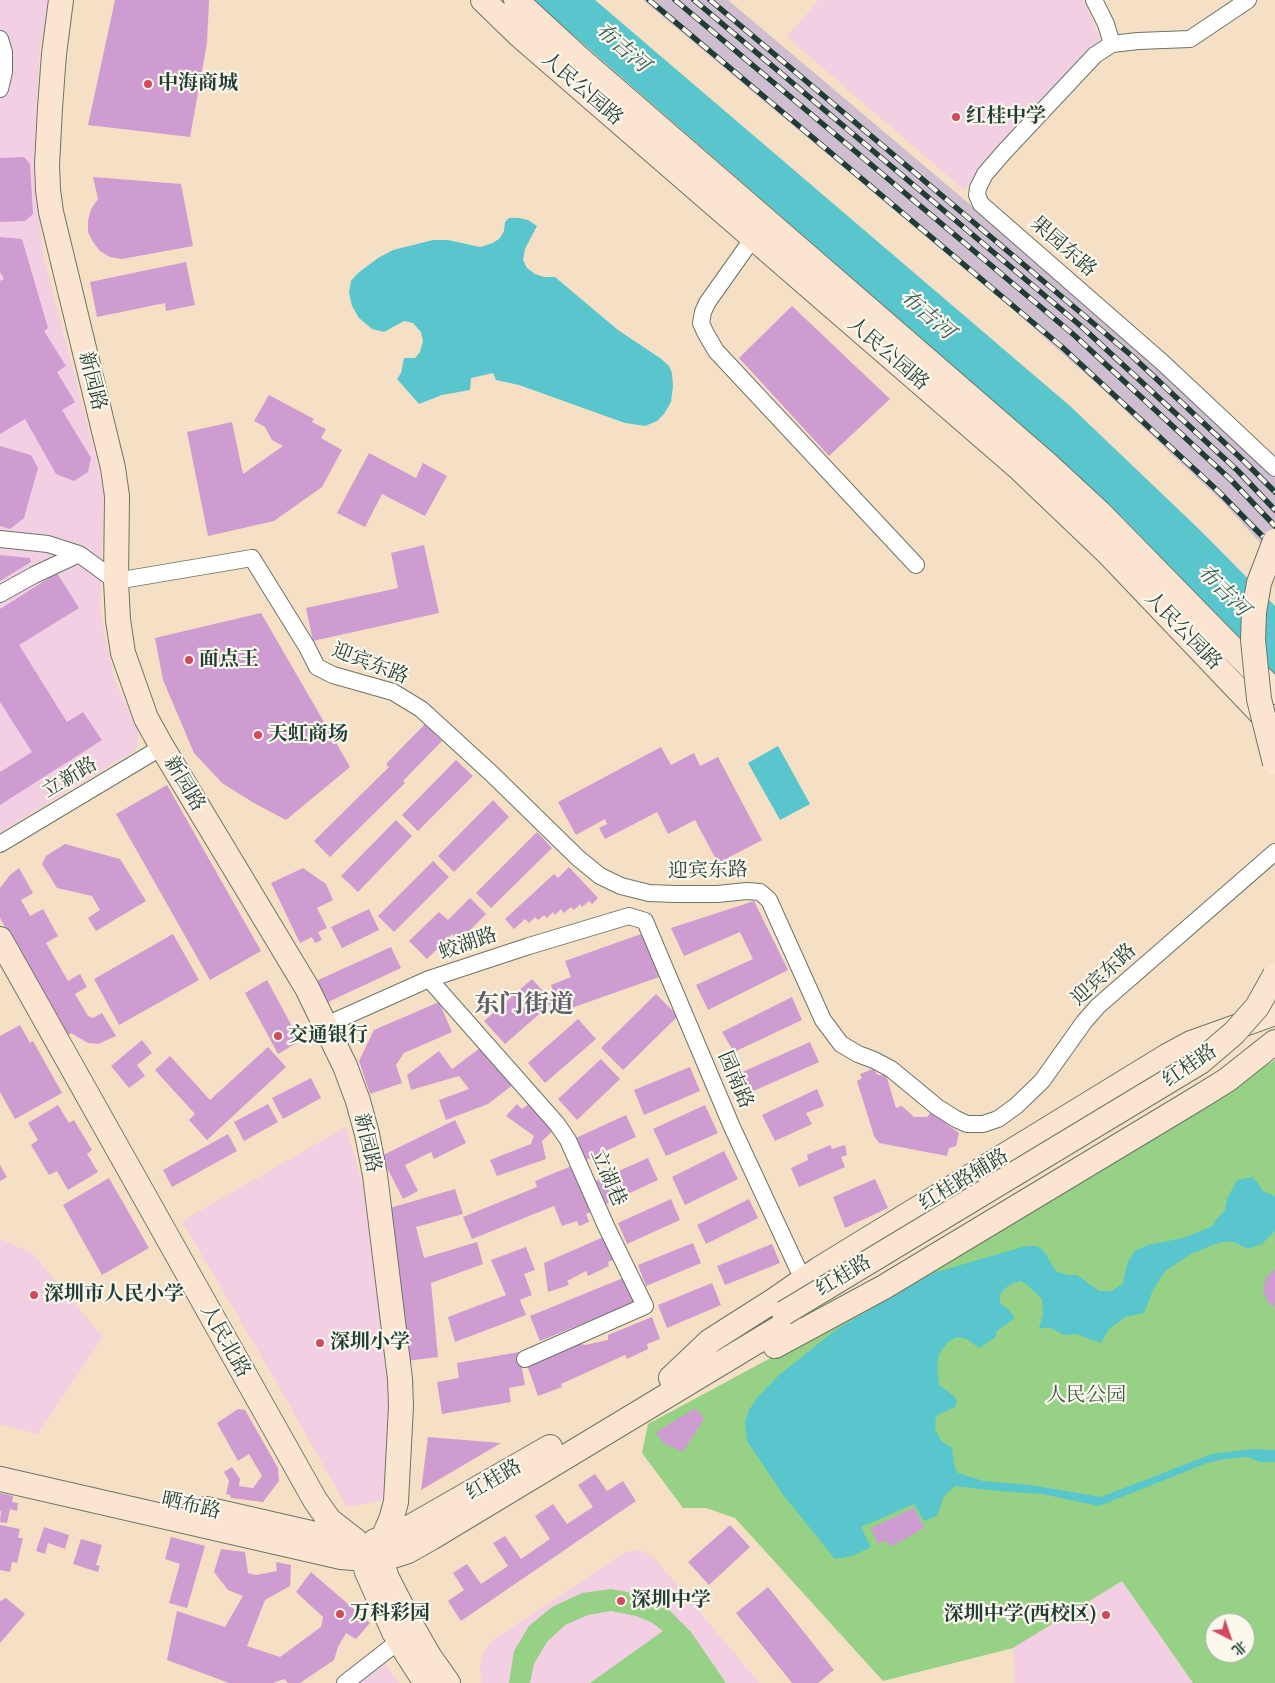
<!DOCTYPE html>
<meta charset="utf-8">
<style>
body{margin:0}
#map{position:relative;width:1275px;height:1683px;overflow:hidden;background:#f5dfc5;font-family:"EB Garamond","Noto Serif SC",serif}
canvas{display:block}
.north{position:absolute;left:1205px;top:1613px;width:50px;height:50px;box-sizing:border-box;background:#fbf7ec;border:1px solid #a3ada2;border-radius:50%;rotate:139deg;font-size:14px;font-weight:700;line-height:20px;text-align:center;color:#1f3d34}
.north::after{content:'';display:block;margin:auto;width:18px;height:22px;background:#d1495b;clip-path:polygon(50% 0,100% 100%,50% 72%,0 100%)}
</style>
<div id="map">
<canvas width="1275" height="1683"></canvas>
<div class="north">北</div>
</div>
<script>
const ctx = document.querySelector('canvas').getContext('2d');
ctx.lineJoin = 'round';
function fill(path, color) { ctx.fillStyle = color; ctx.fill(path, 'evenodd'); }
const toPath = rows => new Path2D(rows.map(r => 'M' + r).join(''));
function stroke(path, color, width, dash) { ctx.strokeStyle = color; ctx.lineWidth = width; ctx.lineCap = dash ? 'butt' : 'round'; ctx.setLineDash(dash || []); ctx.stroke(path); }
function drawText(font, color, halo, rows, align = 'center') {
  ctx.font = font + ' "EB Garamond","Noto Serif SC",serif'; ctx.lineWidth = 4.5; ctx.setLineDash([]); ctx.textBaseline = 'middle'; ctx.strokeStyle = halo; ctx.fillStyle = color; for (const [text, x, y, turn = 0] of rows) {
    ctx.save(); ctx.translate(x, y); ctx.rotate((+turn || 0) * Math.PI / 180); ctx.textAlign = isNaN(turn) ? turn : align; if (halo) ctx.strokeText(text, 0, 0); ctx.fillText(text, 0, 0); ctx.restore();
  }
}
const built = toPath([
 [0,0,52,0,40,47,34,156,43,255,104,488,100,609,106,642,115,682,139,732,136,750,0,832],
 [819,0,1084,0,1102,44,964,190,787,37],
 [346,1127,365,1193,377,1260,391,1369,387,1499,347,1507,269,1369,182,1221],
 [0,1239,32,1253,103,1337,38,1434,0,1424],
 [633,1550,644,1552,656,1560,759,1683,482,1683,480,1666,484,1651,492,1641,621,1555],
 [1122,1581,1193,1683,1015,1683,1013,1648],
 [382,1659,399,1683,353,1683]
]);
const industrial = toPath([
 [643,0,728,0,1044,267,1152,361,1275,478,1275,559,1225,504,1097,384,1011,308]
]);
const green = toPath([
 [1275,1060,1275,1683,1193,1683,1122,1581,1013,1648,883,1681,735,1518,706,1508,683,1508,642,1453,648,1424,906,1285],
 [1215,1623,1245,1623,1245,1653,1215,1653],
 [611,1589,643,1595,667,1608,691,1632,726,1683,590,1683,663,1631,651,1622,636,1616,611,1611,588,1615,565,1625,547,1642,534,1664,530,1683,509,1683,514,1651,529,1626,552,1607,582,1593]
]);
const water = toPath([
 [533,0,595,0,1070,406,1202,532,1275,606,1275,676,1121,516,922,339],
 [509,218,519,218,528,220,537,226,525,249,523,260,527,268,535,274,544,277,555,277,618,330,660,358,669,366,672,373,673,387,671,402,664,414,657,421,645,426,625,423,519,385,496,380,493,373,471,378,470,390,442,395,419,404,397,379,401,373,404,358,415,358,420,352,423,341,421,332,413,323,404,321,384,332,372,329,359,318,352,306,349,293,351,281,358,273,378,258,393,250,433,240,448,240,480,247,493,243,500,238,504,231,505,222],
 [778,746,810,804,780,820,748,763],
 [1253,1177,1264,1192,1275,1196,1275,1231,1262,1244,1248,1249,1236,1243,1228,1241,1215,1244,1191,1254,1165,1271,1153,1290,1144,1313,1125,1317,1109,1329,1101,1343,1076,1334,1064,1335,1051,1328,1039,1328,1043,1314,1042,1299,1026,1284,1020,1281,1011,1284,1002,1291,1000,1296,1000,1303,1009,1310,1015,1318,997,1331,995,1338,979,1348,967,1339,957,1337,948,1342,939,1354,937,1367,939,1385,954,1396,957,1402,955,1407,936,1416,935,1429,941,1441,952,1448,954,1465,958,1473,983,1481,1031,1485,1101,1497,1212,1454,1250,1449,1275,1450,1275,1462,1260,1462,1248,1457,1225,1459,1207,1463,1099,1506,1042,1494,997,1491,955,1486,944,1496,937,1516,924,1521,914,1504,861,1527,871,1547,852,1556,835,1559,784,1496,747,1441,745,1422,749,1410,757,1398,779,1375,837,1329,933,1273,1026,1246,1036,1246,1040,1248,1045,1253,1056,1271,1068,1275,1077,1275,1099,1291,1112,1291,1123,1283,1127,1264,1135,1251,1148,1245,1183,1238,1213,1226,1216,1220,1225,1210,1227,1199,1237,1180]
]);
const building = toPath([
 [115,0,209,0,207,43,190,137,88,125],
 [24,157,30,164,33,214,25,221,0,222,0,158],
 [93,177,181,184,193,246,122,259,110,257,100,251,93,242,88,232,88,220,91,209,98,199],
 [0,237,22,239,48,328,44,331,66,366,57,372,75,402,62,410,91,458,88,472,74,481,56,474,25,419,0,434,0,281,4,279,0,272],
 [186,262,195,305,166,311,165,303,97,317,90,282],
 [792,306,890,399,829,456,739,358],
 [269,395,314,419,312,422,326,429,321,438,342,450,322,487,274,521,208,536,187,432,232,422,243,474,283,446,272,440,265,427,254,421],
 [0,446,31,455,38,468,24,518,10,529,0,526],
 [369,453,416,478,423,463,447,476,425,516,382,494,365,527,337,513],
 [424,545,439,613,313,641,306,608,398,588,391,553],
 [0,555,30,558,31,562,0,581],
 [57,573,79,608,19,645,67,722,83,712,102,740,0,805,0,772,32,752,0,702,0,609],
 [261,613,350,767,286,820,254,803,222,783,194,753,163,680,155,638],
 [425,724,442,741,403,781,405,783,330,857,314,841,389,767,386,764],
 [661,747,671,765,694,753,700,766,718,757,762,840,718,863,695,820,668,834,657,812,605,839,599,828,607,824,605,819,576,835,558,802],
 [456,760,473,776,418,831,402,815],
 [167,785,261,951,210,980,116,814],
 [493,800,509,817,454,872,438,856],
 [396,820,412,836,358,892,341,876],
 [537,832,552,848,491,908,476,893],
 [65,844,120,859,146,901,96,931,88,918,100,910,92,896,57,888,42,864,46,856],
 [433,861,449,877,394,932,378,916],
 [569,867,598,898,592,904,589,901,582,907,580,904,574,910,571,907,564,913,561,909,555,915,553,912,547,918,544,915,538,920,535,917,529,923,525,919,514,929,505,919,554,874,558,878],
 [19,868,33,893,21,900,30,916,43,909,58,936,46,943,68,981,80,974,87,987,75,994,88,1016,93,1018,102,1013,116,1036,98,1044,88,1043,71,1033,66,1037,0,918,0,888,10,875],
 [303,868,326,884,333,900,317,908,327,928,318,932,322,940,315,943,312,937,300,943,271,883],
 [470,898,486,914,459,941,452,934,427,959,409,941,439,912,448,920],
 [754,901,788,970,708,1010,696,985,753,959,740,932,684,956,671,928],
 [369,909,379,930,342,948,331,927],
 [644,933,659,977,560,1012,551,985,571,977,565,961],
 [173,934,199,980,119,1025,94,979],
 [391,947,401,968,326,1003,316,981],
 [532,979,553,1002,505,1044,484,1021],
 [267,980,300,1041,278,1054,245,993],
 [656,994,678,1016,623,1070,601,1048],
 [792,997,802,1020,734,1052,722,1032],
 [439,1002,452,1032,404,1053,396,1065,402,1083,370,1094,359,1061,374,1030],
 [578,1019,596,1039,545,1083,528,1063],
 [20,1025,30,1043,33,1041,62,1093,15,1119,0,1092,0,1036],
 [142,1040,152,1053,137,1065,145,1076,129,1088,111,1066],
 [810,1042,819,1062,751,1092,740,1073],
 [484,1045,514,1084,488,1104,446,1120,439,1100,469,1089,459,1076,411,1090,407,1075,439,1051,452,1069],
 [268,1047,286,1067,207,1140,189,1120,195,1114,155,1070,170,1056,210,1100],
 [601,1059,620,1079,577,1120,558,1099],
 [690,1067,700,1091,644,1115,634,1090],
 [873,1069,878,1075,886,1075,896,1108,902,1106,914,1117,927,1117,931,1112,959,1133,956,1146,949,1148,947,1156,879,1143,874,1136,857,1081,862,1078,860,1074],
 [311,1078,321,1098,283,1119,272,1098],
 [817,1089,824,1106,806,1113,812,1124,775,1141,762,1115],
 [530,1103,553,1131,542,1141,546,1159,497,1176,490,1160,531,1144,534,1136,506,1116,517,1104,522,1109],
 [268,1104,278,1122,244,1141,234,1122],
 [58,1105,69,1123,74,1120,92,1150,87,1154,98,1172,68,1190,57,1171,49,1175,31,1145,38,1140,28,1123],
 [705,1105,718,1133,666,1156,653,1129],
 [626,1115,636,1137,586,1160,576,1138],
 [455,1120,466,1143,434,1159,431,1152,405,1165,418,1191,403,1199,381,1156],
 [228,1134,237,1151,172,1187,163,1170],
 [830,1145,832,1149,845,1145,847,1155,841,1157,845,1167,799,1187,791,1168,808,1160,807,1155],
 [724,1151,738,1179,685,1205,672,1177],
 [648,1158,658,1180,606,1204,596,1181],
 [0,1165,7,1177,0,1181],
 [574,1165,593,1211,586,1214,589,1222,579,1226,577,1221,562,1226,554,1206,472,1239,463,1217,537,1187,535,1181],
 [109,1178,149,1248,102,1275,63,1205],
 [875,1179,888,1208,845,1228,833,1197],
 [455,1189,463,1214,416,1227,424,1258,477,1242,483,1264,431,1283,438,1357,406,1361,383,1210],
 [671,1199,680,1220,627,1244,618,1223],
 [749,1199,758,1218,706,1244,697,1225],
 [608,1235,618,1258,608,1262,609,1266,588,1276,586,1271,567,1281,569,1285,548,1292,544,1263],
 [693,1243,701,1263,646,1286,638,1265],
 [772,1244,780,1263,725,1285,717,1266],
 [526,1247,535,1270,524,1274,532,1295,520,1300,526,1315,455,1342,448,1317,506,1295,491,1260],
 [1275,1269,1275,1307,1268,1302,1263,1290,1266,1277],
 [628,1276,638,1301,540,1341,530,1316],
 [712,1283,721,1305,667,1328,658,1305],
 [652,1317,660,1339,647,1344,648,1349,627,1359,625,1355,561,1384,562,1387,538,1396,527,1365,572,1341,585,1345,608,1340,608,1335],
 [519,1352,525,1385,509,1388,511,1402,442,1414,437,1382,459,1378,457,1363],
 [696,1408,704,1419,683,1452,663,1443,656,1432],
 [238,1409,245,1410,278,1468,279,1481,263,1502,231,1498,230,1495,226,1494,229,1481,224,1472,232,1467,240,1479,239,1486,253,1488,262,1476,249,1454,238,1461,217,1423],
 [428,1437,501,1443,421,1490],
 [595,1474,607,1491,623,1481,636,1501,461,1621,448,1601,464,1590,453,1573,467,1564,481,1584,508,1566,493,1543,505,1536,521,1559,550,1539,535,1516,553,1504,567,1524,593,1507,578,1485],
 [0,1493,13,1496,12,1502,18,1503,17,1511,10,1509,7,1523,0,1522,1,1511,0,1511],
 [914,1508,924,1528,890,1547,886,1540,878,1544,871,1528],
 [0,1525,20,1529,18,1538,23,1538,17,1563,12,1562,10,1572,0,1570],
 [730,1525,750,1547,709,1585,688,1562],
 [44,1527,69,1535,65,1549,48,1543,45,1554,36,1551],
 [171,1537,205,1546,187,1608,169,1603,180,1564,165,1559],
 [81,1539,102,1545,96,1565,100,1566,98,1572,73,1564],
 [221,1549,245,1552,248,1573,256,1575,277,1571,276,1562,291,1565,290,1586,265,1600,247,1646,280,1657,321,1627,323,1617,296,1592,311,1572,370,1623,356,1639,346,1633,338,1647,334,1660,300,1683,288,1683,284,1679,273,1683,229,1683,167,1660,177,1611,225,1627,243,1596,228,1590,214,1572],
 [768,1587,834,1670,818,1683,792,1683,736,1613],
 [6,1598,25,1614,0,1643,0,1601]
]);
const street = toPath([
 [1094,0,1106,24,1112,44,1138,41,1190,39,1248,0],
 [0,39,4,52,4,72,0,89],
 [1112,44,1095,55,1005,151,985,174,978,188,977,195,981,204,1162,362,1275,468],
 [753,238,707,303,703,312,701,323,705,332,716,351,916,565],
 [0,539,48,544,79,554,116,581,252,558,307,647,317,667,333,675,393,692,421,709,492,774,578,858,600,876,621,886,649,893,675,894,717,894,747,891,760,892,769,900,823,1020,841,1044,858,1054,874,1060,891,1069,937,1107,956,1119,967,1124,983,1124,998,1119,1016,1106,1042,1081,1084,1022,1098,1006,1275,852],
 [0,594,34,575,79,554],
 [0,844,162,747],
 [429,979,557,1124,568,1140,606,1226,645,1306,525,1359],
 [326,1025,429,979,529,946,629,916,645,921,732,1127,798,1269],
 [345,1683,399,1641]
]);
const secondary = toPath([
 [61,0,54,54,50,108,47,165,48,190,51,212,113,468,117,496,116,581,118,620,123,653,146,718,162,747,307,988,345,1066,358,1101,367,1134,375,1175,400,1379,401,1406,396,1502,391,1520,382,1540,379,1554,387,1578,409,1621,429,1656,448,1683],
 [483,0,519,35,1020,469,1107,552,1269,722],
 [516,0,579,58,1046,463,1099,512,1275,692],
 [0,939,315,1500,329,1520,356,1541,361,1550,367,1572,394,1632,409,1657,426,1683],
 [775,1346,884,1287,1198,1098,1227,1080,1275,1042],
 [671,1378,710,1341,776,1299,819,1269,1167,1056,1191,1043,1275,1013],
 [0,1479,341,1557,380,1560,408,1551,431,1538,789,1322],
 [206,1509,337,1539],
 [375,1541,393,1536,405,1530,550,1447]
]);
const rail = toPath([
 [649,0,1062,347,1219,492,1275,549],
 [675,0,1074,335,1231,480,1275,526],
 [694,0,1082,327,1238,471,1275,510],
 [710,0,1132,356,1246,463,1275,492]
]);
const secondaryBridge = toPath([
 [1275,541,1259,583,1254,612,1253,640,1259,699,1275,763],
 [784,1313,1200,1062,1234,1033,1257,1007,1275,975]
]);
const markers = [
 [148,84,5,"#d1495b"],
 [956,117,5,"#d1495b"],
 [189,660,5,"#d1495b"],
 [258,735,5,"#d1495b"],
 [278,1036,5,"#d1495b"],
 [34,1295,5,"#d1495b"],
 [320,1343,5,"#d1495b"],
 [621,1601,5,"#d1495b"],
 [340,1614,5,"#d1495b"],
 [1106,1615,5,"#d1495b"]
];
const poiNames = [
 ["中海商城",158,84],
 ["红桂中学",966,117],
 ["面点王",199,660],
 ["天虹商场",268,735],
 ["交通银行",288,1036],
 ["深圳市人民小学",44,1295],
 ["深圳小学",330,1343],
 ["深圳中学",631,1601],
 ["万科彩园",350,1614],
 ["深圳中学(西校区)",1096,1615,"right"]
];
const streetNames = [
 ["人民公园路",582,89,41],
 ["果园东路",1063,247,41],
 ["人民公园路",888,354,41],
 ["新园路",92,381,76],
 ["人民公园路",1183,631,46],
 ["迎宾东路",370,664,21],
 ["立新路",70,778,-31],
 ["新园路",184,784,59],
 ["迎宾东路",708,871,-1],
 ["蛟湖路",468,944,-19],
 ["迎宾东路",1104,975,-43],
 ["红桂路",1190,1066,-34],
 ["园南路",735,1080,67],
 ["新园路",367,1143,77],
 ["立湖巷",608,1178,66],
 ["红桂路辅路",964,1180,-31],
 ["红桂路",844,1276,-31],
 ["人民北路",225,1341,61],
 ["红桂路",494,1480,-30],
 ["晒布路",191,1506,13]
];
const parkNames = [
 ["人民公园",1086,1396]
];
const waterNames = [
 ["布吉河",622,48,41],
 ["布吉河",927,315,41],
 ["布吉河",1223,591,45]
];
const districtNames = [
 ["东门街道",524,1005]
];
fill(built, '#f2cfe2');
fill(industrial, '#cfbdd0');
fill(green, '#96d186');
fill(water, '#58c6cc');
fill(building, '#cf9cd1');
stroke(street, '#6a7667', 18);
stroke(secondary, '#6a7667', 26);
stroke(street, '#fff', 16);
stroke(secondary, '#fce5d0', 24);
stroke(rail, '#1f3d34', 5.5);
stroke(rail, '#fbf7ec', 4, [11]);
stroke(secondaryBridge, '#6a7667', 26, []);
stroke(secondaryBridge, '#fce5d0', 24);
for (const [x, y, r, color] of markers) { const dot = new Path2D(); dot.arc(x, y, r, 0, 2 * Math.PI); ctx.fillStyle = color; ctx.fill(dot); stroke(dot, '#fbf7ec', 2); }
drawText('bold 20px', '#1f3d34', '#fbf7ec', poiNames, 'left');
drawText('20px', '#1f3d34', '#fbf7ec', streetNames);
drawText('20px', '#375b44', '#fbf7ec', parkNames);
drawText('italic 21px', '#2d5f5a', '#fbf7ec', waterNames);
drawText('bold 25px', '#5d5e6b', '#fbf7ec', districtNames);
</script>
